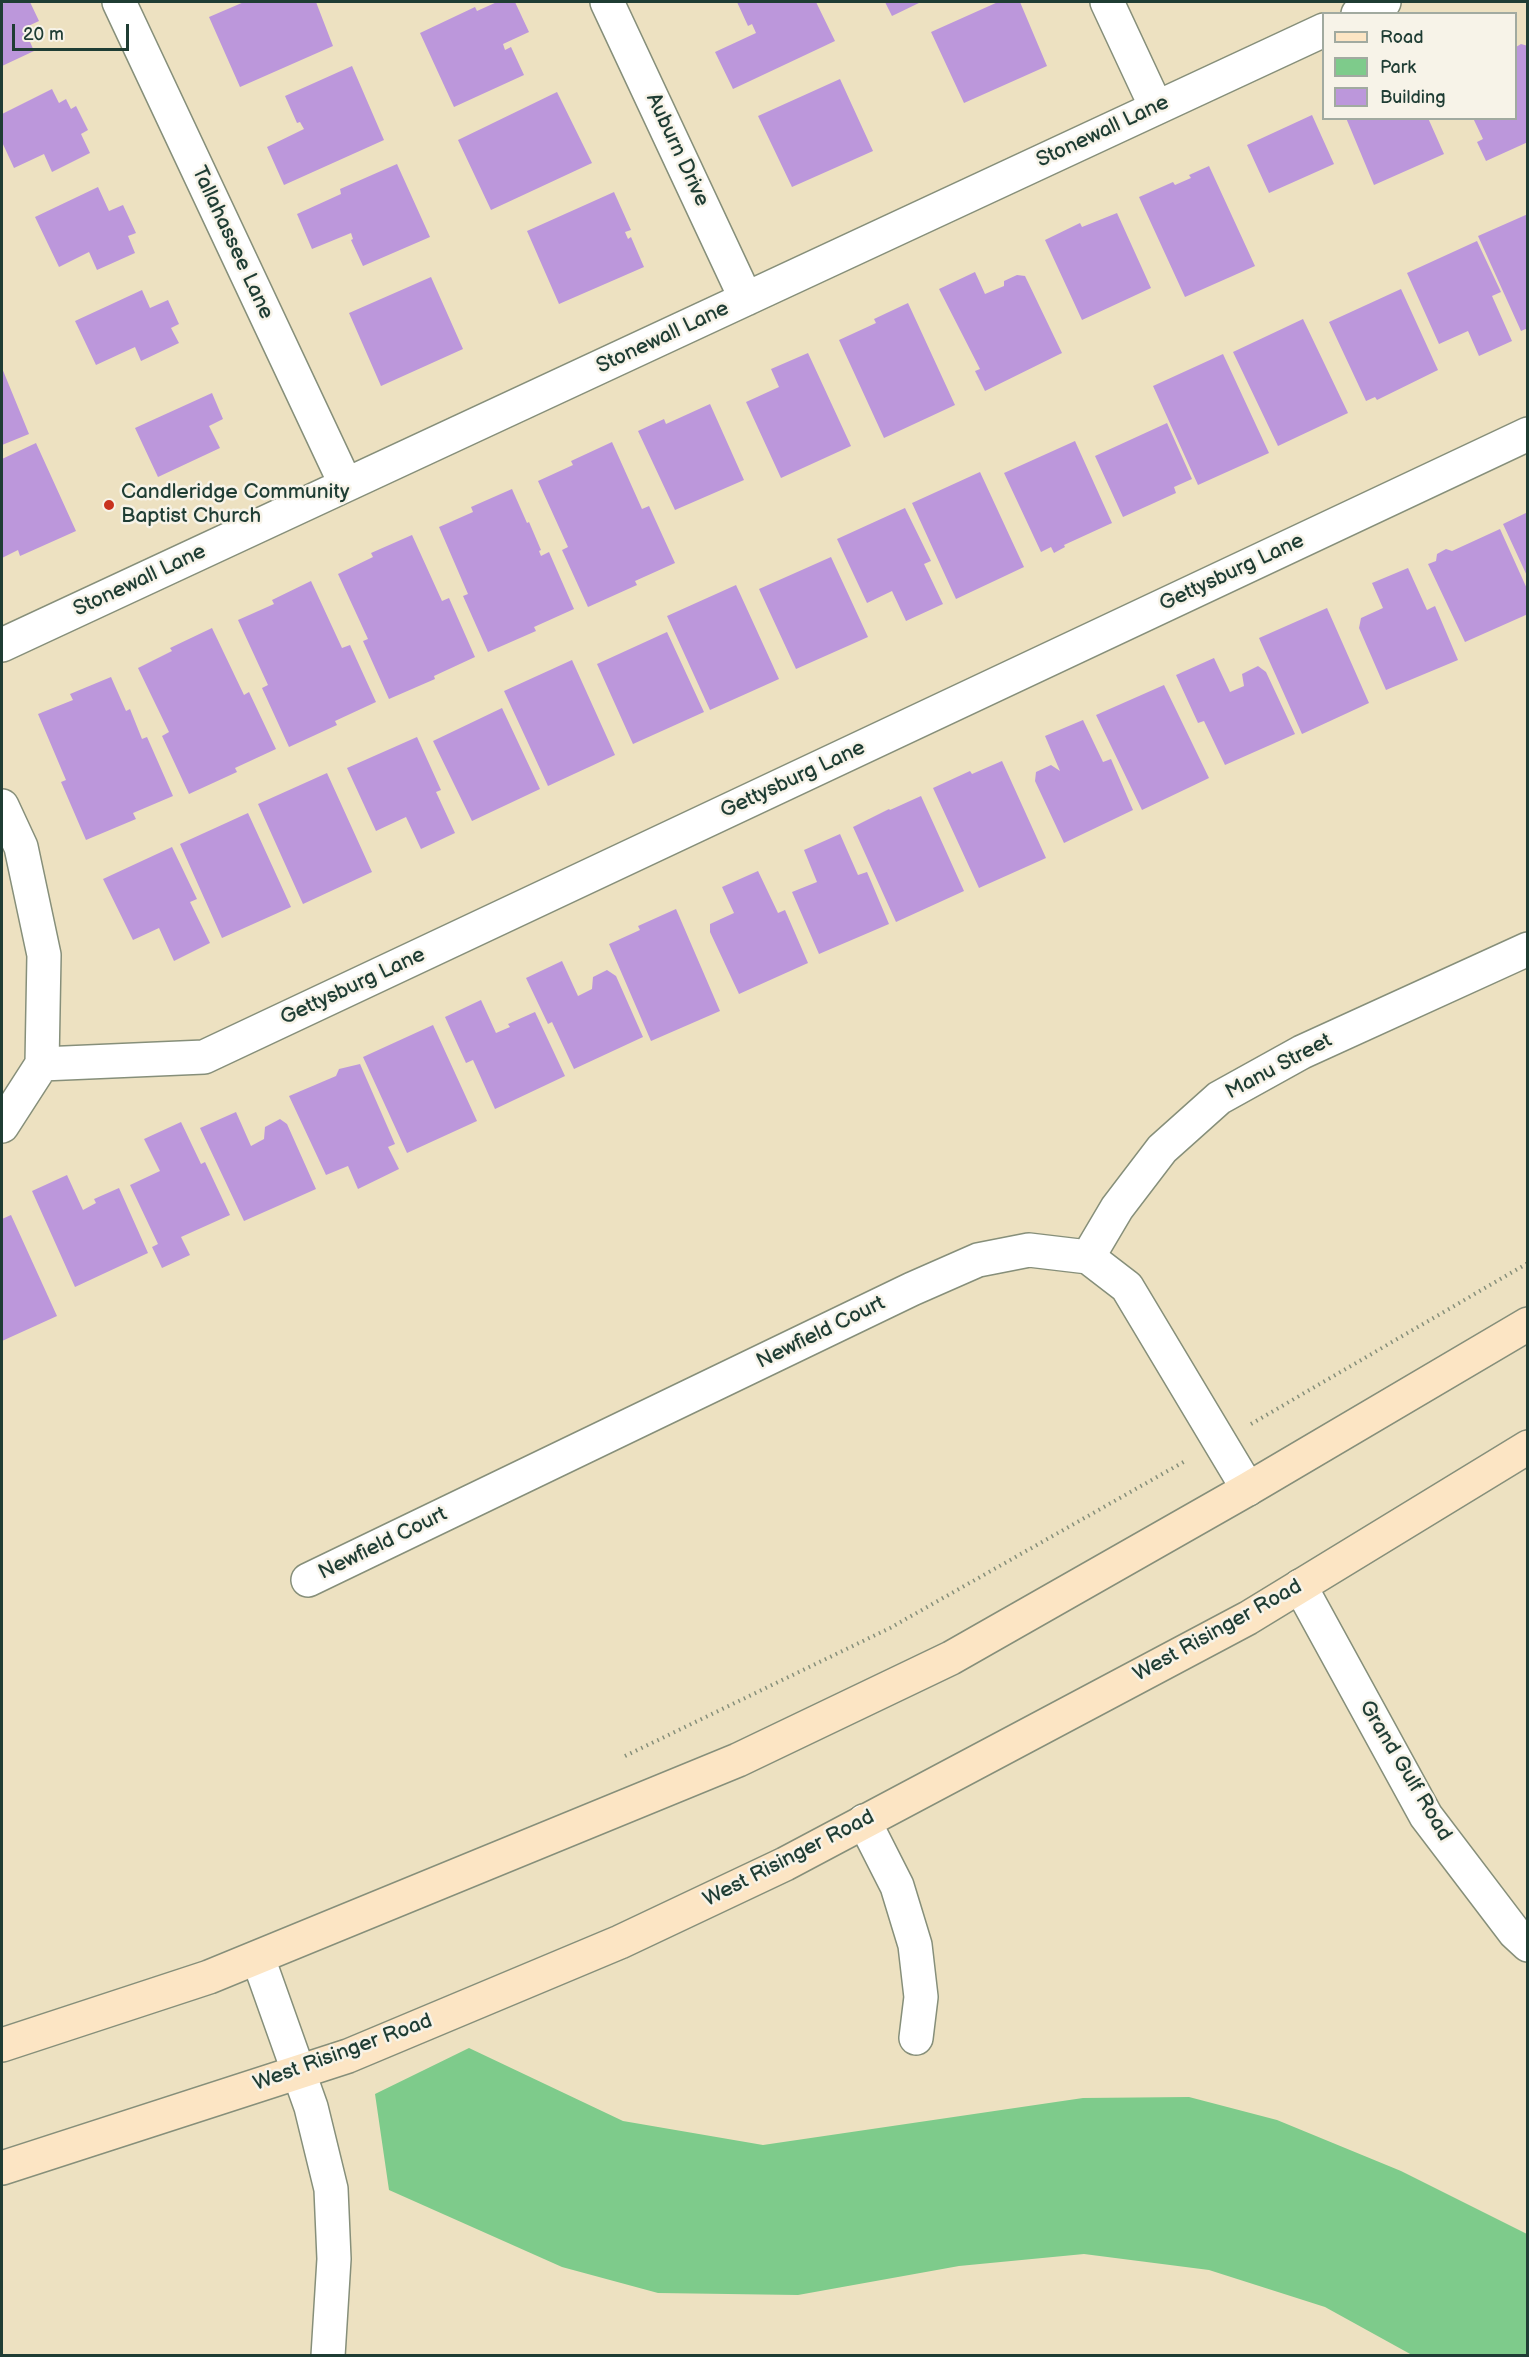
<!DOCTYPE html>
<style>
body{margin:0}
#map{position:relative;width:1529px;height:2357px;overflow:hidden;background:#ede1c1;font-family:"Balsamiq Sans",sans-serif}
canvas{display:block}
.frame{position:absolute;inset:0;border:3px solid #1f3d34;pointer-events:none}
.legend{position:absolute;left:1322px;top:12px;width:195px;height:108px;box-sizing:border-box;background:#f7f3e8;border:2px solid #a1aaa0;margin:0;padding:8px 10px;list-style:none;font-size:18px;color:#1f3d34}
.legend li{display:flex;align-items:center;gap:12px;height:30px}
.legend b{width:30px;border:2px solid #a1aaa0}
.scale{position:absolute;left:12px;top:24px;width:117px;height:27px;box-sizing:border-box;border:3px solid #1f3d34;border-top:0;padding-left:8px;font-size:18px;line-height:21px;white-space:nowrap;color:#1f3d34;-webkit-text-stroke:4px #f7f3e8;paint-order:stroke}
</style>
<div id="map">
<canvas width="1529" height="2357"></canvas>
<div class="frame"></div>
<ul class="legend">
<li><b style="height:8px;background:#fce5c4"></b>Road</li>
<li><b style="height:16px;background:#7ecb8b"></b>Park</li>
<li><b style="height:16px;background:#bc97db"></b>Building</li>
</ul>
<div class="scale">20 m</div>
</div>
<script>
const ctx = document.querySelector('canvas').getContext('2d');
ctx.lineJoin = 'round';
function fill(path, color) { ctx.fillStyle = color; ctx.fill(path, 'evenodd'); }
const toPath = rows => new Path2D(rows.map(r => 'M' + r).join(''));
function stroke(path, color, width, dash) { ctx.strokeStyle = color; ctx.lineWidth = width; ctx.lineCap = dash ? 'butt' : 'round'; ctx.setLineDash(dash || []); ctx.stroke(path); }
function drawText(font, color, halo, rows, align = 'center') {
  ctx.font = font + ' "Balsamiq Sans",sans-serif'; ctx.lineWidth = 5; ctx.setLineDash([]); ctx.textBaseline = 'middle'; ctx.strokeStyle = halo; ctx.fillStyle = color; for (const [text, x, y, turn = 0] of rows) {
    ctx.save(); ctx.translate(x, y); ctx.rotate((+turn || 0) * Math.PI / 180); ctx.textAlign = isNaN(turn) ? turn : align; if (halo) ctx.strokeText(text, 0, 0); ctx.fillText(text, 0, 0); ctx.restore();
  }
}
const green = toPath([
 [469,2048,623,2121,763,2145,1083,2098,1189,2097,1277,2120,1401,2171,1527,2234,1527,2355,1412,2355,1325,2307,1209,2270,1084,2254,959,2266,798,2295,658,2293,562,2267,389,2190,375,2094]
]);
const building = toPath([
 [6,2,30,2,39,21,24,28,34,51,2,66,2,4],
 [244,2,316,2,333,46,240,87,209,17],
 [497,2,515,2,529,32,503,44,505,50,511,47,524,75,454,107,420,33,475,7,477,11],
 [737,2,816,2,835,41,733,89,715,52,756,33,752,24,748,26],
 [885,2,921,2,892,16],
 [998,2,1020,2,1047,66,964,103,931,32],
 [1521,44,1528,46,1528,142,1486,161,1477,142,1483,139,1473,118,1516,118,1516,47],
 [352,66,384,140,284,185,267,147,304,129,300,122,297,123,285,96],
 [840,79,873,151,792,187,758,116],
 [52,89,59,103,66,99,71,109,76,106,88,130,81,134,90,153,52,172,44,154,14,168,2,142,2,114],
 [557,92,592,163,491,210,458,140],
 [1312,115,1334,164,1269,193,1247,145],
 [1346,118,1428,118,1444,154,1374,185],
 [397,164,430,237,363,266,351,240,353,239,351,233,312,249,297,214,341,194,340,189],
 [1209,166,1255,266,1185,297,1139,197,1173,182,1175,185,1191,178,1189,175],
 [98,187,109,211,123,205,136,233,128,236,135,253,97,270,89,252,59,267,35,217],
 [614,192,631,230,625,232,628,239,631,237,644,267,559,304,527,231],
 [1117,213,1151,288,1082,320,1045,240,1080,223,1082,227],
 [1528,214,1528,328,1521,331,1478,236],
 [1477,241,1501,292,1492,296,1512,341,1479,356,1468,331,1439,344,1407,273],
 [975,272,985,294,1004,286,1004,281,1017,275,1025,276,1062,353,985,391,975,371,980,369,939,289],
 [431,277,463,349,381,386,349,313],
 [1401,289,1438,370,1377,400,1375,397,1366,401,1329,322],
 [142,290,150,308,168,300,179,324,171,328,179,343,141,361,135,347,96,365,75,321],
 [908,303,955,405,884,438,839,340,876,323,874,319],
 [1303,319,1348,413,1278,446,1233,352],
 [808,353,851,446,781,478,746,402,779,387,771,369],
 [1223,354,1269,453,1198,485,1153,386],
 [2,368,29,434,2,445],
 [212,393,223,419,209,426,220,448,158,477,135,428],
 [710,404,744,480,675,510,638,431,664,419,666,424],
 [1167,423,1192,479,1174,487,1176,493,1123,517,1095,456],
 [1075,441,1112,523,1064,545,1065,547,1054,553,1051,547,1041,552,1004,473],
 [612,442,642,509,649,506,675,563,635,581,637,585,588,607,562,550,568,547,538,481,573,465,571,461],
 [36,443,76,531,20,556,18,550,2,558,2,459],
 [980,472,1024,567,956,599,912,503],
 [512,489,527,523,529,522,541,550,539,551,541,556,549,552,574,609,534,627,536,631,488,652,463,596,468,594,439,527,473,512,471,507],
 [905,508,931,561,924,564,943,604,906,621,892,591,867,603,837,539],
 [1528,512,1528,578,1503,524],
 [1500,529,1528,591,1528,614,1465,642,1428,564,1436,561,1437,554,1446,549,1452,551],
 [412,535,442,601,449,598,475,657,434,676,435,679,389,699,363,641,368,639,338,574,373,557,371,553],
 [831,557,868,637,796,669,759,589],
 [1408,568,1427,610,1435,606,1458,660,1386,690,1359,628,1361,618,1383,608,1372,583],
 [311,581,342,648,350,645,376,702,335,721,337,725,289,747,262,688,268,685,238,620,274,604,272,600],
 [736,585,779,679,710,710,667,616],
 [1327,608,1369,703,1302,734,1259,638],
 [212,628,244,695,249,692,276,749,235,768,237,772,189,794,162,736,169,732,138,668,172,651,170,648],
 [667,632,704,712,633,744,597,664],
 [1214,658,1230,692,1244,686,1242,674,1258,666,1266,672,1295,734,1225,765,1204,721,1198,723,1176,675],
 [572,660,615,755,548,786,504,691],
 [111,677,126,711,130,709,142,739,147,737,173,796,133,813,136,819,86,840,61,782,66,780,38,714,73,700,70,694],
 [1164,685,1209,778,1142,810,1096,715],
 [502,708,540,789,472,821,433,741],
 [1083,720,1103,762,1111,759,1133,810,1064,843,1035,781,1036,772,1051,765,1060,771,1045,736],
 [417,737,441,790,436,792,455,833,421,849,406,817,376,831,347,768],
 [1002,761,1046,858,979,888,933,788,970,771,972,774],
 [327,773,372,872,303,904,258,804],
 [921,796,964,891,896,922,853,827,889,809,890,810],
 [248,813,291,907,222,938,180,844],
 [840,834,858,875,867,872,889,924,819,954,792,892,817,882,804,850],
 [172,847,197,899,190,902,210,943,174,961,159,928,133,940,103,879],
 [758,871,778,913,785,910,808,963,739,994,710,932,710,924,734,913,722,887],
 [676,909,720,1011,651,1041,609,944,640,930,638,926],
 [562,961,578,996,592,989,593,977,607,970,616,976,643,1037,574,1069,552,1022,548,1024,526,978],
 [481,1000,496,1033,510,1027,508,1024,535,1012,565,1076,495,1109,473,1060,466,1063,445,1017],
 [433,1025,477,1121,407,1153,363,1057],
 [360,1064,395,1144,388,1147,399,1169,358,1189,348,1166,326,1175,289,1096,336,1076,339,1069],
 [236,1112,251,1146,264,1139,265,1127,280,1119,287,1124,316,1189,244,1221,200,1128],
 [181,1122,201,1164,205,1162,230,1215,181,1237,190,1255,162,1268,152,1247,158,1244,130,1185,160,1171,144,1139],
 [67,1175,83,1210,96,1203,94,1199,119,1188,148,1253,75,1287,32,1191],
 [11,1215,57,1316,2,1341,2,1219]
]);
const path = toPath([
 [1251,1424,1528,1263],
 [625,1756,890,1628,1187,1460]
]);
const minor = toPath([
 [119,2,346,485],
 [607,2,746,299],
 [1107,2,1156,107],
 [1358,14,1384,2],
 [2,645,1324,30],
 [2,806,21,847,44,955,42,1064,2,1126],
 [42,1064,204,1057,1528,434],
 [1088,1257,1117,1208,1162,1149,1219,1098,1302,1052,1528,949],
 [308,1580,912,1289,978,1260,1029,1250,1088,1257,1127,1287,1248,1489],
 [1300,1586,1426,1816,1515,1933,1528,1945],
 [864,1821,897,1886,915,1945,921,1997,916,2038],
 [258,1958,311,2107,331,2189,334,2259,328,2356]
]);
const secondary = toPath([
 [2,2045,209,1977,738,1760,951,1658,1248,1489,1528,1324],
 [2,2168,348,2056,620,1942,785,1864,1248,1618,1528,1447]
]);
const markers = [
 [109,505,6,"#c8321e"]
];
const streetNames = [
 ["Stonewall Lane",1103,132,-25],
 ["Auburn Drive",677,150,65],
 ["Tallahassee Lane",232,243,65],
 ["Stonewall Lane",663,338,-25],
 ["Gettysburg Lane",1232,573,-25],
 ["Stonewall Lane",140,581,-25],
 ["Gettysburg Lane",793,780,-25],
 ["Gettysburg Lane",353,987,-25],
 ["Manu Street",1279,1067,-28],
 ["Newfield Court",821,1333,-26],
 ["Newfield Court",383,1544,-26],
 ["West Risinger Road",1218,1631,-29],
 ["Grand Gulf Road",1405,1771,59],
 ["West Risinger Road",789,1859,-27],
 ["West Risinger Road",343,2053,-20]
];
const poiNames = [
 ["Candleridge Community",121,493],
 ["Baptist Church",121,517]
];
fill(green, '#7ecb8b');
fill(building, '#bc97db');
stroke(minor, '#868f7a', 36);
stroke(secondary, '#868f7a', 36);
stroke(path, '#868f7a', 4, [1.5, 4.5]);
stroke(minor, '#fff', 33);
stroke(secondary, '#fce5c4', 33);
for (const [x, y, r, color] of markers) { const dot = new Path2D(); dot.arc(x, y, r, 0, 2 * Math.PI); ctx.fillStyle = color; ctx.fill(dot); stroke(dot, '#f7f3e8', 2); }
drawText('21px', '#1f3d34', '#f7f3e8', streetNames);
drawText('21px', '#1f3d34', '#f7f3e8', poiNames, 'left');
</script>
